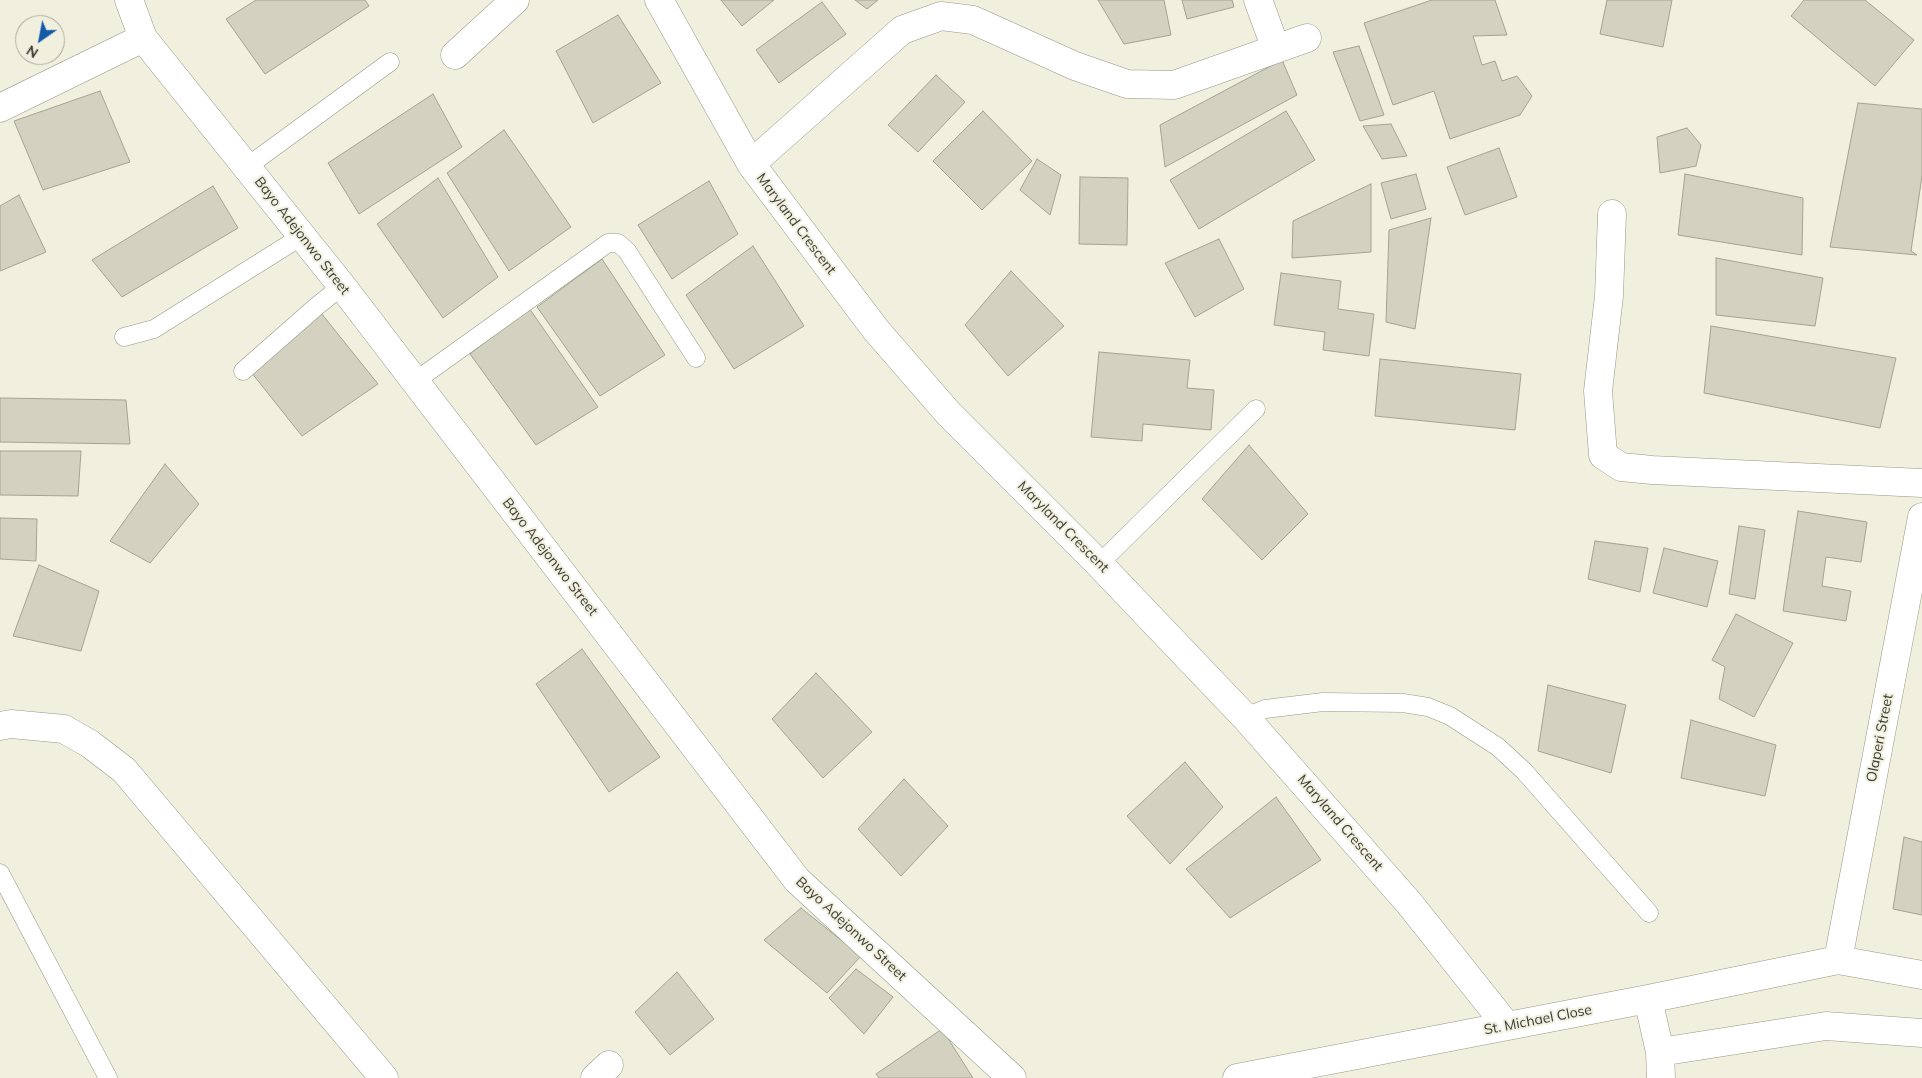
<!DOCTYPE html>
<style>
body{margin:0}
#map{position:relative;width:1922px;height:1078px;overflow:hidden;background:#f1f0df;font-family:Mulish,sans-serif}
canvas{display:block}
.north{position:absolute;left:15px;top:15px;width:50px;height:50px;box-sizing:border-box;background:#f1f0df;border:1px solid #a8a79b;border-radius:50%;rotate:213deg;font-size:14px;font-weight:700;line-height:20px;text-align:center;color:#3b3a34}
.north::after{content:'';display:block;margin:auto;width:18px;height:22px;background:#135aa9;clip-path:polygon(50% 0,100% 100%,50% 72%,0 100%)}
</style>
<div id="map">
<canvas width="1922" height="1078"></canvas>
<div class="north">N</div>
</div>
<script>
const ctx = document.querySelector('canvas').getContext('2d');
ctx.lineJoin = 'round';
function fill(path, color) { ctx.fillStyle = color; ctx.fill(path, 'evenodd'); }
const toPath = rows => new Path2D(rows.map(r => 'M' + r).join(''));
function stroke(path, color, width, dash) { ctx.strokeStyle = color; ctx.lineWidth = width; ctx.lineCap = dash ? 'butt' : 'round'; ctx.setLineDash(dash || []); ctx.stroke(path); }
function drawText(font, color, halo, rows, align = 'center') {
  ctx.font = font + ' Mulish,sans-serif'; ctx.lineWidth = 4; ctx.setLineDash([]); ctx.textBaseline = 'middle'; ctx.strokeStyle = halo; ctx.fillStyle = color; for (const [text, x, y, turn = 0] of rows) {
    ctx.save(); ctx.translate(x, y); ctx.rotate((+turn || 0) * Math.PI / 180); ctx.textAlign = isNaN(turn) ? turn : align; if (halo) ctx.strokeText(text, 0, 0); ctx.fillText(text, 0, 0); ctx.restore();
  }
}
const building = toPath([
 [256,0,365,0,369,6,265,74,226,19,256,0],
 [721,0,774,0,742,26,721,0],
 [855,0,878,0,867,9,855,0],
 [1098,0,1164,0,1171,35,1124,44,1098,0],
 [1182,0,1232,0,1234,7,1187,19,1182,0],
 [1432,0,1495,0,1507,35,1473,36,1482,65,1495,61,1502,81,1517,76,1532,96,1520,115,1450,139,1434,91,1393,105,1364,23,1432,0],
 [1607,0,1672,0,1663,47,1600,34,1607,0],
 [1804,0,1865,0,1914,40,1875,86,1791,16,1804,0],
 [822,2,846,34,779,83,756,50,822,2],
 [618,15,661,83,593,123,556,51,618,15],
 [1359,46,1384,115,1360,121,1333,52,1359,46],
 [1282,60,1297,95,1165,167,1160,125,1282,60],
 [936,75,965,102,918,152,888,125,936,75],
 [100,91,130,162,43,190,14,121,100,91],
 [433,94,462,147,359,214,328,163,433,94],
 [1858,103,1922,109,1922,176,1911,251,1917,255,1830,247,1858,103],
 [983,111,1032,161,982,210,933,161,983,111],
 [1286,111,1315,160,1199,229,1170,180,1286,111],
 [1391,124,1407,156,1382,159,1363,126,1391,124],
 [1687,128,1701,145,1696,166,1660,173,1657,137,1687,128],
 [504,130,571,227,509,271,447,173,504,130],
 [1499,148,1517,197,1465,215,1447,167,1499,148],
 [1037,159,1061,175,1050,215,1020,190,1037,159],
 [1416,174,1426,209,1391,219,1381,183,1416,174],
 [1685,174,1803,198,1802,255,1678,235,1685,174],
 [1080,177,1128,178,1127,245,1079,244,1080,177],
 [438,178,498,277,443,318,377,224,438,178],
 [709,181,738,234,672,279,638,225,709,181],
 [1371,184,1371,252,1292,258,1293,221,1371,184],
 [213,186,238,228,122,297,92,260,213,186],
 [19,195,46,252,0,271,0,206,19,195],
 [1431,218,1415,329,1386,322,1389,230,1431,218],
 [1219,239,1244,289,1195,317,1165,263,1219,239],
 [753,246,804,326,734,369,686,295,753,246],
 [1716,258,1823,278,1815,326,1716,315,1716,258],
 [602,259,665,355,600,396,537,307,602,259],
 [1011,271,1064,326,1008,376,965,325,1011,271],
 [1281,273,1341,281,1338,309,1374,314,1369,356,1323,350,1325,332,1274,325,1281,273],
 [529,308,598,407,536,445,470,354,529,308],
 [321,313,378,384,302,436,251,372,321,313],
 [1711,326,1896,358,1880,428,1704,393,1711,326],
 [1099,352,1190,360,1187,388,1214,390,1211,430,1143,424,1142,441,1091,437,1099,352],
 [1380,359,1521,374,1515,430,1375,416,1380,359],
 [0,398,126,400,130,444,0,442,0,398],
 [1249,445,1308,514,1262,560,1202,499,1249,445],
 [0,451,81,451,78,496,0,495,0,451],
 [165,464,199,504,150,563,110,541,165,464],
 [1798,511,1867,522,1861,562,1826,557,1822,586,1851,591,1846,621,1783,611,1798,511],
 [0,518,37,519,36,561,0,559,0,518],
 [1739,526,1765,530,1755,599,1729,594,1739,526],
 [1595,541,1648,548,1640,592,1588,579,1595,541],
 [1664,548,1718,561,1707,607,1653,593,1664,548],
 [39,565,99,591,81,651,13,636,39,565],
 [1736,614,1793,643,1754,717,1719,699,1725,667,1712,660,1736,614],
 [582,649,660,757,609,792,536,684,582,649],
 [816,673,872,732,823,778,772,719,816,673],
 [1548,685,1626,705,1611,773,1538,751,1548,685],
 [1691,720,1776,745,1765,796,1681,778,1691,720],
 [1185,762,1223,807,1170,864,1127,816,1185,762],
 [904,779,948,826,901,876,858,829,904,779],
 [1276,797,1321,860,1230,918,1186,869,1276,797],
 [1904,837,1922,842,1922,915,1893,909,1904,837],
 [801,908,861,956,827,993,764,940,801,908],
 [856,969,893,997,864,1034,829,998,856,969],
 [677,972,714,1019,670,1055,635,1012,677,972],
 [942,1029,973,1078,879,1078,876,1074,942,1029]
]);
const lane = toPath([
 [248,166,390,62],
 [124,337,154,329,302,236],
 [243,371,317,306,342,286],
 [414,382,608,243,618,243,627,251,696,358],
 [1099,564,1256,409],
 [1245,717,1265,709,1323,702,1403,703,1428,707,1450,716,1498,747,1524,771,1649,913],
 [0,873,108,1078]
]);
const street = toPath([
 [129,0,143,38,342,286,797,880,1012,1078],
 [659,0,751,164,876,330,949,414,1099,564,1245,717,1409,903,1507,1026],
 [1258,0,1276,49],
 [455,55,515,0],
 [0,108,143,38],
 [751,164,902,30,941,16,973,20,1075,66,1127,84,1174,85,1307,38],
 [1612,214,1609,296,1598,391,1603,455,1621,467,1652,470,1922,483],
 [0,726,11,724,64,729,90,744,124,770,384,1078],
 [1838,960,1922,517],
 [1648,999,1660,1052,1661,1078],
 [1660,1052,1826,1026,1922,1033],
 [595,1078,609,1065],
 [1237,1078,1648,999,1838,960,1922,975]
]);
const streetNames = [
 ["Maryland Crescent",796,224,53],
 ["Bayo Adejonwo Street",302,236,52],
 ["Maryland Crescent",1063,527,45],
 ["Bayo Adejonwo Street",550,557,52],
 ["Olaperi Street",1880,738,-79],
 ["Maryland Crescent",1340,823,49],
 ["Bayo Adejonwo Street",851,929,43],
 ["St. Michael Close",1538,1020,-11]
];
fill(building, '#d3d2c1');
stroke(building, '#a4a393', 1);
stroke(lane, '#989787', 19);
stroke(street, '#989787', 29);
stroke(lane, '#fff', 18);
stroke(street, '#fff', 28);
drawText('14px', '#3b3a34', '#f1f0df', streetNames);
</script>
